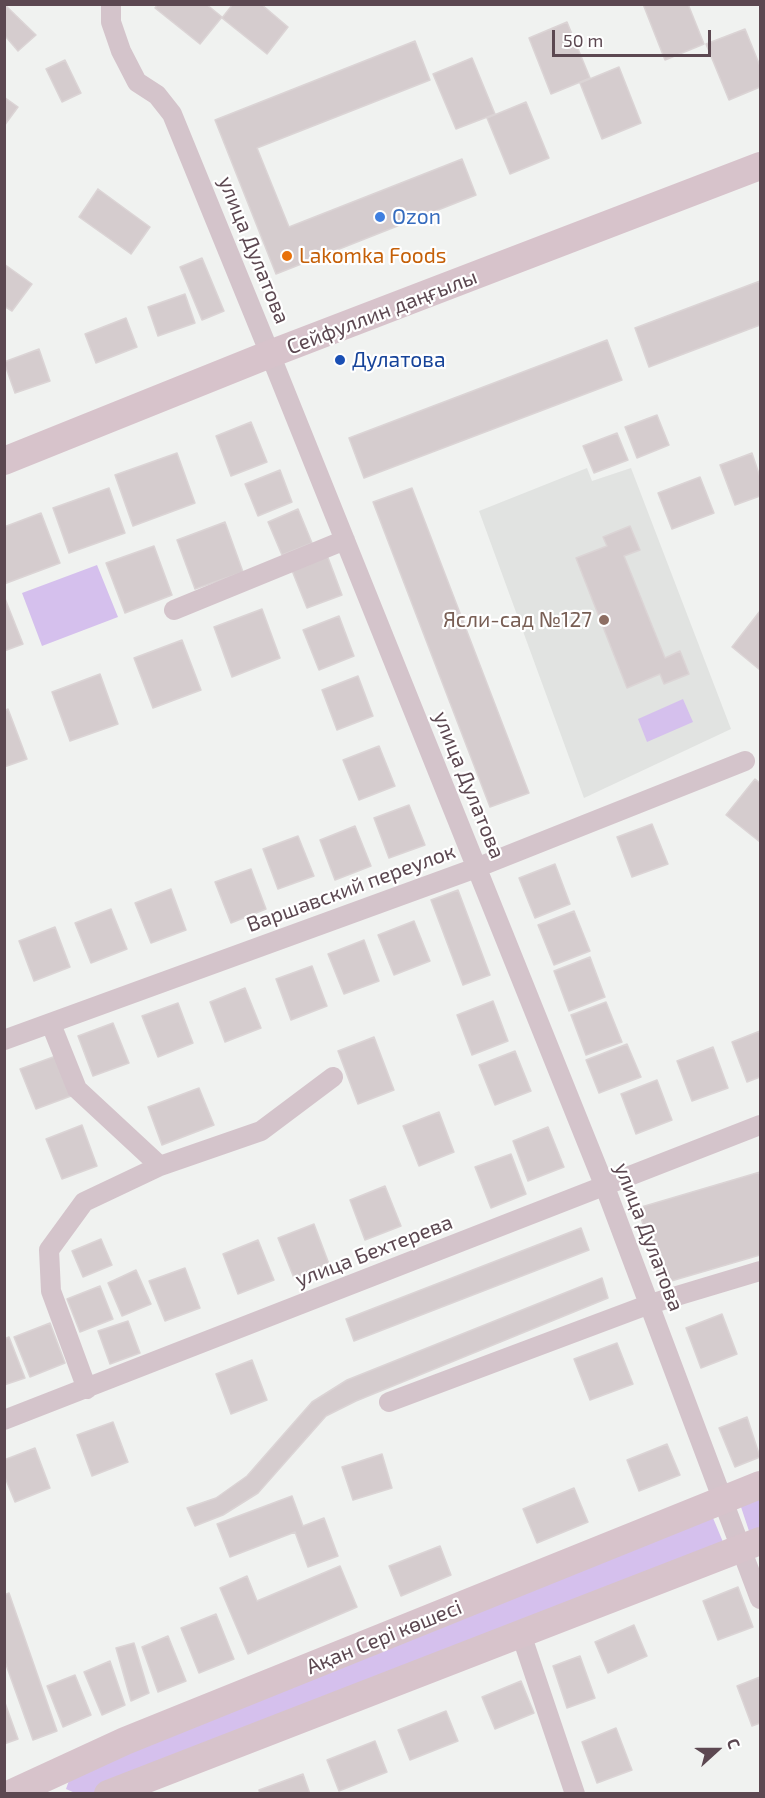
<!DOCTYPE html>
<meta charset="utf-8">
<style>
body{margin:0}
#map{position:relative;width:765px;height:1798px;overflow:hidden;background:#f0f2f0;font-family:"Exo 2",sans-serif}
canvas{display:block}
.frame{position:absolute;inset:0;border:6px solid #5c4851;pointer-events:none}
.north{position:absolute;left:687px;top:1720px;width:60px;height:60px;-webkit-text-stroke:4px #fff;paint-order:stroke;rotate:69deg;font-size:16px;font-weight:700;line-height:24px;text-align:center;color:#5c4851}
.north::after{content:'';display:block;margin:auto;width:21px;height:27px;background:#5c4851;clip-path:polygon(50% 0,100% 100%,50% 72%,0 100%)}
.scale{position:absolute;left:552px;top:30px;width:159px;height:27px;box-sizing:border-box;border:3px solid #5c4851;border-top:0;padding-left:8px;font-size:18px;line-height:21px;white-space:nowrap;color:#5c4851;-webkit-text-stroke:4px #fff;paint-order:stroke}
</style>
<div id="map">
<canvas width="765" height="1798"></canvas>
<div class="frame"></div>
<div class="north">С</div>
<div class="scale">50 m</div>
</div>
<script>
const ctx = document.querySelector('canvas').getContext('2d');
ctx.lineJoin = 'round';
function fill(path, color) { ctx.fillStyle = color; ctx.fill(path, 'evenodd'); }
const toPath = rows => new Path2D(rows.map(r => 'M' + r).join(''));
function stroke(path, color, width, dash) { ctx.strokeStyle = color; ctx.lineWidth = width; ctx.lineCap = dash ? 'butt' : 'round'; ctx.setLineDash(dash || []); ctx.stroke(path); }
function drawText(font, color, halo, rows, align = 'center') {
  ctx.font = font + ' "Exo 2",sans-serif'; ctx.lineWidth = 4.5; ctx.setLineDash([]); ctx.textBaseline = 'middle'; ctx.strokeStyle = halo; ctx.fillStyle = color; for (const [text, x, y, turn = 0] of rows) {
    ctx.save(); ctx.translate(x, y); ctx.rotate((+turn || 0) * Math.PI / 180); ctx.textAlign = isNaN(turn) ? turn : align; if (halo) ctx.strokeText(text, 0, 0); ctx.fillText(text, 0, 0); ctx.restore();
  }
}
const education = toPath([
 [587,468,592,481,631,468,731,729,584,798,479,511]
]);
const green = toPath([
 [97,565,118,617,42,646,22,593],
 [683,699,693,722,647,742,638,719],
 [760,1495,760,1530,750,1534,740,1504],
 [708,1506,728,1554,108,1793,75,1793,66,1789,75,1763]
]);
const building = toPath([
 [4,4,36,35,18,51,6,37,4,39,4,4],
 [158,4,206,4,222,17,200,44,155,8,158,4],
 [233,4,261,4,288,27,267,54,222,18,233,4],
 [643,4,688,4,704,44,665,60,643,4],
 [567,22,590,78,551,94,529,38,567,22],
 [745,29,760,66,760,87,729,100,706,44,745,29],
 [415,41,430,80,257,148,289,227,462,159,476,195,276,274,215,120,415,41],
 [472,58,495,114,456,129,433,74,472,58],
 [65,60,81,93,62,102,46,69,65,60],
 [619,67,641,123,602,139,580,83,619,67],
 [4,97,18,107,4,126,4,97],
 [526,102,549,158,510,174,487,118,526,102],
 [98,189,150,227,131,254,79,217,98,189],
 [202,258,224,311,202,320,180,267,202,258],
 [4,264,32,284,12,311,4,306,4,264],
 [760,281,760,325,649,367,635,328,760,281],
 [185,294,195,323,158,336,148,307,185,294],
 [126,318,137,347,96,363,85,334,126,318],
 [607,340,622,380,364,478,349,438,607,340],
 [39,349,50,381,15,393,4,362,39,349],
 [657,415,669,445,637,458,625,427,657,415],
 [251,422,267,462,231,476,216,436,251,422],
 [617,433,628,460,594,473,583,446,617,433],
 [177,453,195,503,133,526,115,475,177,453],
 [752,453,760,477,760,496,735,505,720,465,752,453],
 [280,470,292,502,258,516,245,484,280,470],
 [700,477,714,513,672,529,658,493,700,477],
 [109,488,125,533,69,553,53,508,109,488],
 [412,488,529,793,490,807,373,502,412,488],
 [298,509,312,543,282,555,268,522,298,509],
 [41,513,60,563,4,584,4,527,41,513],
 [225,522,243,572,195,589,177,540,225,522],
 [630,526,640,550,624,556,665,658,680,651,689,674,664,684,660,674,627,688,576,558,607,546,603,537,630,526],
 [154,546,172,595,125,613,106,563,154,546],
 [327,555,342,595,307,608,291,568,327,555],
 [4,596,23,644,4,651,4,596],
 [262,609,280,658,232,677,214,627,262,609],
 [760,611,760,670,732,647,760,611],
 [339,616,354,656,319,670,303,630,339,616],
 [182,640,201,690,153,708,134,658,182,640],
 [100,674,118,724,70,741,52,692,100,674],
 [358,676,373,716,337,730,322,690,358,676],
 [8,709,27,759,4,767,4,711,8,709],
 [379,746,395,786,359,800,343,760,379,746],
 [755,779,760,783,760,842,726,815,755,779],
 [409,805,425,845,389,858,374,818,409,805],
 [652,824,668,864,632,877,617,837,652,824],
 [355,826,371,866,335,880,320,840,355,826],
 [298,836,314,876,278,889,263,849,298,836],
 [555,864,570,904,535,918,519,878,555,864],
 [251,869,266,909,231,923,215,882,251,869],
 [171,889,186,930,151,943,135,903,171,889],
 [458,890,490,975,463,985,431,900,458,890],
 [111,909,127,949,91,963,75,923,111,909],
 [574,911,590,951,554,965,538,925,574,911],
 [414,921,430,961,394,975,378,935,414,921],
 [55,927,70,967,34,981,19,941,55,927],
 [364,940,379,981,344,994,328,954,364,940],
 [590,957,605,997,569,1011,554,971,590,957],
 [312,966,327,1006,291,1020,276,979,312,966],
 [245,988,261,1028,225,1042,210,1002,245,988],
 [493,1001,508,1041,472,1055,457,1015,493,1001],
 [606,1002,622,1042,586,1055,571,1015,606,1002],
 [178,1003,193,1043,158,1057,142,1016,178,1003],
 [113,1023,129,1063,93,1076,78,1036,113,1023],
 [760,1031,760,1077,747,1082,732,1042,760,1031],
 [374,1037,394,1090,358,1104,338,1051,374,1037],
 [627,1044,641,1077,599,1093,586,1060,627,1044],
 [713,1047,728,1088,692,1101,677,1061,713,1047],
 [515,1051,531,1091,495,1105,479,1065,515,1051],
 [56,1056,71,1096,36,1109,20,1069,56,1056],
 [657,1080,672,1120,636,1134,621,1094,657,1080],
 [199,1088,214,1125,162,1145,148,1107,199,1088],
 [439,1112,454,1152,419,1166,403,1126,439,1112],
 [82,1125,97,1166,62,1179,46,1139,82,1125],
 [548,1127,564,1167,528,1181,513,1141,548,1127],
 [511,1154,526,1194,491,1208,475,1167,511,1154],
 [760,1172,760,1255,661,1284,638,1208,760,1172],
 [385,1186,401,1226,365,1240,350,1200,385,1186],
 [314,1224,329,1264,294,1278,278,1238,314,1224],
 [581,1228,589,1250,354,1341,346,1319,581,1228],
 [101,1239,112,1265,83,1277,72,1251,101,1239],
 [258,1240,274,1280,238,1294,223,1254,258,1240],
 [185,1268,200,1308,165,1321,149,1281,185,1268],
 [136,1270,151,1304,122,1316,108,1283,136,1270],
 [602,1278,608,1298,356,1401,326,1416,258,1493,223,1515,195,1526,187,1508,216,1498,247,1476,312,1402,347,1380,602,1278],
 [100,1286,113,1319,80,1332,67,1299,100,1286],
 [722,1314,737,1354,701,1368,686,1328,722,1314],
 [128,1321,140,1353,110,1364,98,1331,128,1321],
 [50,1323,65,1363,30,1377,14,1337,50,1323],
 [9,1337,25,1378,4,1385,4,1339,9,1337],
 [617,1343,633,1384,590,1400,574,1359,617,1343],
 [252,1360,267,1400,231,1414,216,1374,252,1360],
 [747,1417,760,1457,735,1467,719,1428,747,1417],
 [113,1422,128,1462,92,1476,77,1435,113,1422],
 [667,1444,680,1475,639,1491,627,1460,667,1444],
 [35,1448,50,1488,15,1502,4,1475,4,1460,35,1448],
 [382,1454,392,1488,353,1500,342,1467,382,1454],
 [574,1488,588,1522,537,1543,523,1509,574,1488],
 [292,1496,303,1526,324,1518,338,1556,308,1567,295,1532,230,1557,217,1524,292,1496],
 [440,1546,451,1575,401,1596,389,1566,440,1546],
 [340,1566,357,1607,248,1654,220,1588,247,1576,257,1601,340,1566],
 [738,1587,753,1627,718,1640,703,1601,738,1587],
 [9,1593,57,1731,33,1740,4,1659,4,1595,9,1593],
 [216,1614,234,1659,199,1673,181,1628,216,1614],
 [634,1625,647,1656,608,1673,595,1642,634,1625],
 [168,1636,186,1681,158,1692,142,1647,168,1636],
 [134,1643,149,1693,131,1701,116,1648,134,1643],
 [580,1656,595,1698,567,1708,553,1666,580,1656],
 [110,1661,125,1705,102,1715,84,1672,110,1661],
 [75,1675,91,1715,63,1727,47,1686,75,1675],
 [760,1677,760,1723,752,1726,737,1686,760,1677],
 [521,1681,534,1713,495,1729,482,1697,521,1681],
 [4,1700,18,1739,4,1744,4,1700],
 [446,1711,458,1741,410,1760,398,1730,446,1711],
 [616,1728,632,1770,597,1783,582,1742,616,1728],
 [375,1741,387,1772,339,1791,327,1760,375,1741],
 [303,1774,310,1794,260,1794,259,1790,303,1774]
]);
const street = toPath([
 [111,4,111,22,121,51,137,82,157,95,172,114,270,354,605,1187,760,1599],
 [174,610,345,540],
 [51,1024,77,1089,160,1166,261,1131,333,1077],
 [4,1040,476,868,745,761],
 [87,1389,51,1291,49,1250,84,1202,160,1166],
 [389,1402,650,1304,760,1271],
 [4,1420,760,1125],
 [521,1634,575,1794]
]);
const secondary = toPath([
 [4,461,270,354,760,166],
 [10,1794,125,1741,760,1485],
 [108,1794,760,1541]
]);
const markers = [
 [380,217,6,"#3f7fe0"],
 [287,256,6,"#e8710a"],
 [340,360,6,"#1a4fb4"],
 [604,620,6,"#8d6e63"]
];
const shopNames = [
 ["Ozon",392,217]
];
const streetNames = [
 ["улица Дулатова",254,250,68],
 ["Сейфуллин даңғылы",382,312,-21],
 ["улица Дулатова",469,785,68],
 ["Варшавский переулок",351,888,-20],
 ["улица Дулатова",649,1237,69],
 ["улица Бехтерева",374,1251,-21],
 ["Ақан Сері көшесі",384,1637,-22]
];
const foodNames = [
 ["Lakomka Foods",299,256]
];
const transitNames = [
 ["Дулатова",352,360]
];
const educationNames = [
 ["Ясли-сад №127",592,620]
];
fill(education, '#e1e3e1');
fill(green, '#d5c0ed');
fill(building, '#d5ccce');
stroke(building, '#dbd4d5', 1.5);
stroke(street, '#d4c4cb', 20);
stroke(secondary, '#d7c3cb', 28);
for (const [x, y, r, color] of markers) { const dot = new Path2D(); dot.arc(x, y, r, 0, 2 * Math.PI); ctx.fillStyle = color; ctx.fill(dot); stroke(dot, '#fff', 2); }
drawText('21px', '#366cbe', '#fff', shopNames, 'left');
drawText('21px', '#5c4851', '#fff', streetNames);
drawText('21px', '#c56008', '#fff', foodNames, 'left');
drawText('21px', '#164399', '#fff', transitNames, 'left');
drawText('21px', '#785e54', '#fff', educationNames, 'right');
</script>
